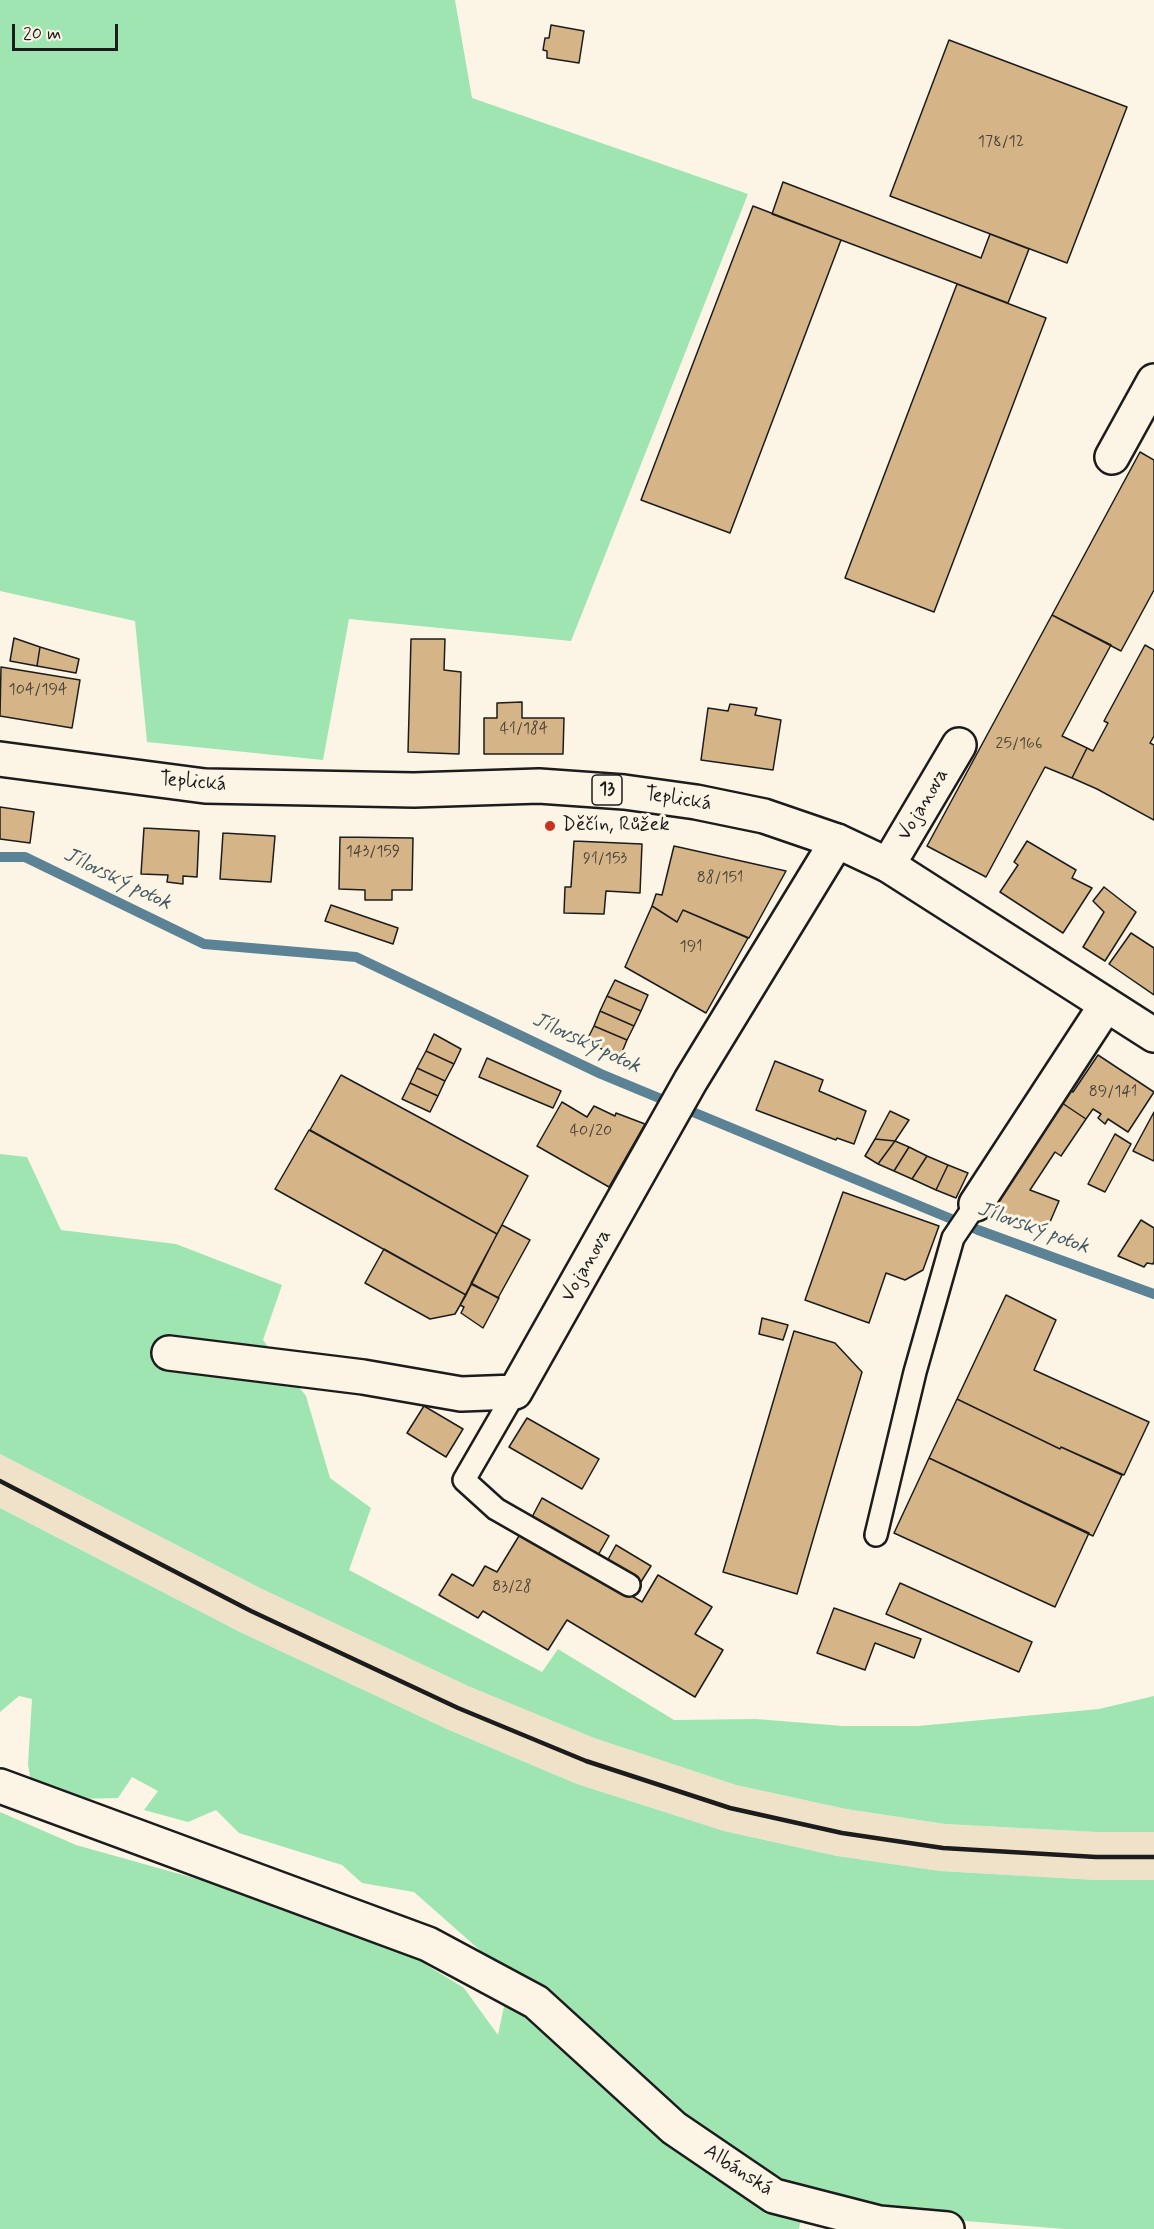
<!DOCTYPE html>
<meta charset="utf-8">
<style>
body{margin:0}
#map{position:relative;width:1154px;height:2229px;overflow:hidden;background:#fcf5e5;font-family:Mynerve,sans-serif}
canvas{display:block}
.scale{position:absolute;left:12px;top:24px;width:106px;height:27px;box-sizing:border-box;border:3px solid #1c1c1c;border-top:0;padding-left:8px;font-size:18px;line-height:21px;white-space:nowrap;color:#1c1c1c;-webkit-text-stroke:4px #fcf5e5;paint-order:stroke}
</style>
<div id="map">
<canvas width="1154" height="2229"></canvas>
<div class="scale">20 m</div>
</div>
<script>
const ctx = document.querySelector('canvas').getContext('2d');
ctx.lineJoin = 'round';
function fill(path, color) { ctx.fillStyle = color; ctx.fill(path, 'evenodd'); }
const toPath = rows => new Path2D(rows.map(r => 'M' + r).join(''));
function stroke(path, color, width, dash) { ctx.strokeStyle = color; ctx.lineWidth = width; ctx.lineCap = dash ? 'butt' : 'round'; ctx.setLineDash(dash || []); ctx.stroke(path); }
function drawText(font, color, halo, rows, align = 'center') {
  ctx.font = font + ' Mynerve,sans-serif'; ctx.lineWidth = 6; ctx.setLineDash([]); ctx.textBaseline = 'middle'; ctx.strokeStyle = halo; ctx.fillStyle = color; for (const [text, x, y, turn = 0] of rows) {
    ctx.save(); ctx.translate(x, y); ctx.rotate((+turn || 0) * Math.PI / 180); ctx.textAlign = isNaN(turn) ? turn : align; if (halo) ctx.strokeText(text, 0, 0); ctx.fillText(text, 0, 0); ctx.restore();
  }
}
const built = toPath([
 [0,1454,262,1589,468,1686,594,1738,736,1785,846,1809,945,1824,1097,1832,1154,1832,1154,1880,1096,1880,940,1871,837,1856,724,1831,577,1784,449,1730,240,1632,0,1508]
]);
const green = toPath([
 [0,0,455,0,472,98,748,194,571,641,349,619,323,760,147,742,135,621,0,591],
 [0,1154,27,1157,61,1230,176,1244,282,1285,263,1340,306,1396,330,1478,371,1508,349,1570,542,1672,558,1649,674,1720,756,1719,843,1726,918,1726,1099,1709,1154,1696,1154,1832,1097,1832,945,1824,846,1809,736,1785,594,1738,468,1686,262,1589,0,1454],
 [0,1508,240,1632,449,1730,577,1784,724,1831,837,1856,940,1871,1096,1880,1154,1880,1154,2229,1065,2229,879,2214,806,2194,799,2229,0,2229,0,1812,76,1845,226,1887,313,1918,420,1961,464,1988,498,2035,506,1997,483,1953,414,1892,362,1883,342,1865,239,1833,216,1810,188,1822,144,1810,158,1791,132,1777,118,1798,77,1799,31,1783,28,1764,32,1699,19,1696,0,1712]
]);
const stream = toPath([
 [0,857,25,857,204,944,356,957,601,1074,978,1230,1154,1294]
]);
const building = toPath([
 [551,25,584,31,579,63,547,58,547,51,543,50,545,38,549,38,551,25],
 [949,40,1127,107,1067,263,890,196,949,40],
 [783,182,981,258,990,234,1029,249,1008,303,772,214,783,182],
 [753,206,841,240,730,533,641,500,753,206],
 [957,284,1046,318,934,612,845,578,957,284],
 [1140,452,1154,460,1154,590,1121,651,1052,615,1140,452],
 [1052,615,1111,645,1062,736,1087,748,1072,778,1045,767,986,877,927,846,1052,615],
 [14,638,40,647,37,666,10,661,14,638],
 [411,639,445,639,444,670,461,672,459,754,408,752,411,639],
 [1145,645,1154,650,1154,736,1150,743,1154,745,1154,820,1097,789,1072,778,1087,748,1093,751,1108,723,1104,721,1145,645],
 [40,647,79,659,76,673,37,666,40,647],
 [1,667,80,680,72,728,0,716,1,667],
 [522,702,522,718,564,718,563,754,484,754,484,718,497,718,497,703,522,702],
 [730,704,757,708,755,715,781,720,773,770,701,760,708,708,728,711,730,704],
 [0,807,34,812,30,843,0,839,0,807],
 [144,828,199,831,197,877,183,876,183,884,167,882,168,875,141,874,144,828],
 [223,833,275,836,271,882,220,879,223,833],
 [340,837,413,838,412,890,392,890,392,900,365,900,365,890,339,889,340,837],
 [574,841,642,844,640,893,606,891,604,914,564,913,565,887,571,887,574,841],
 [1027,841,1076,870,1072,878,1092,888,1063,933,1000,892,1018,865,1014,862,1027,841],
 [674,846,786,871,749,938,683,910,677,922,652,906,656,894,662,895,674,846],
 [1104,887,1136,912,1105,961,1083,947,1104,912,1093,901,1104,887],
 [331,905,398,928,393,944,325,921,331,905],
 [652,906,677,922,683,910,748,938,706,1013,625,967,652,906],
 [1131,933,1154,948,1154,995,1109,964,1131,933],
 [615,980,648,995,641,1011,607,996,615,980],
 [607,996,641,1011,634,1026,600,1011,607,996],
 [600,1011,634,1026,627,1040,594,1026,600,1011],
 [594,1026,627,1040,620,1057,586,1042,594,1026],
 [434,1034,461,1049,454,1064,426,1051,434,1034],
 [426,1051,454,1064,445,1081,417,1068,426,1051],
 [1098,1055,1154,1092,1128,1132,1108,1119,1105,1124,1098,1118,1101,1114,1093,1109,1086,1119,1056,1099,1064,1089,1073,1092,1098,1055],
 [487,1058,561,1091,553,1108,479,1077,487,1058],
 [775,1061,823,1080,819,1091,866,1111,854,1144,837,1138,836,1140,756,1110,775,1061],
 [417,1068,445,1081,438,1096,410,1083,417,1068],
 [341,1075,528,1176,497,1234,310,1130,341,1075],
 [410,1083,438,1096,430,1112,402,1099,410,1083],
 [1056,1099,1086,1119,1061,1156,1055,1152,1030,1190,1059,1201,1047,1229,985,1209,1056,1099],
 [562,1102,587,1117,594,1106,615,1116,616,1113,645,1124,609,1187,537,1146,562,1102],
 [890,1111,909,1120,895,1141,875,1139,890,1111],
 [1154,1112,1154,1161,1133,1151,1154,1112],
 [309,1130,497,1234,466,1295,275,1189,309,1130],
 [1115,1134,1131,1144,1105,1192,1088,1184,1115,1134],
 [875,1139,895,1141,878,1164,865,1156,875,1139],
 [895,1141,909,1147,894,1171,878,1164,895,1141],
 [909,1147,927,1156,912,1179,894,1171,909,1147],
 [927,1156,948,1165,936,1190,912,1179,927,1156],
 [948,1165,968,1173,956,1198,936,1190,948,1165],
 [843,1192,939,1226,923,1270,905,1280,886,1273,869,1323,805,1300,843,1192],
 [1141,1220,1154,1228,1154,1261,1153,1264,1147,1263,1144,1267,1118,1256,1141,1220],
 [502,1225,530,1240,498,1298,471,1283,502,1225],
 [384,1249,466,1295,455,1314,430,1319,365,1283,384,1249],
 [471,1284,499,1298,483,1328,461,1313,464,1307,460,1305,471,1284],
 [1006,1295,1056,1320,1034,1370,1149,1422,1124,1475,1061,1447,1060,1449,957,1399,1006,1295],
 [762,1318,788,1325,783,1340,759,1334,762,1318],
 [794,1331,835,1343,862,1372,797,1594,723,1572,794,1331],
 [957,1399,1060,1449,1061,1447,1122,1475,1093,1536,929,1458,957,1399],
 [424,1406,463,1429,446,1457,407,1433,424,1406],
 [527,1418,599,1459,582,1489,509,1447,527,1418],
 [929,1458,1089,1533,1055,1607,894,1533,929,1458],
 [542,1498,609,1536,597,1557,531,1519,542,1498],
 [522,1531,642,1602,658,1575,712,1607,695,1634,723,1650,695,1697,567,1620,548,1650,483,1611,478,1618,439,1595,452,1574,473,1586,485,1566,497,1572,522,1531],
 [616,1545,651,1566,639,1585,605,1565,616,1545],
 [900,1583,1032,1642,1019,1672,886,1614,900,1583],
 [834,1608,921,1639,914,1658,875,1643,865,1670,817,1653,834,1608]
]);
const service = toPath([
 [515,1392,464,1480,496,1509,629,1585],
 [876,1535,915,1372,953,1238,976,1204]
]);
const minor = toPath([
 [1112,457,1154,381],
 [888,865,959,745],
 [976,1204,1106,1005],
 [169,1353,363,1377,461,1394,515,1392,691,1080,837,841],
 [0,1786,428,1944,536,2002,674,2128,774,2196,879,2223,947,2229]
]);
const primary = toPath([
 [0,759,205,786,414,790,539,786,624,792,696,802,764,816,837,841,888,865,1154,1035]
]);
const rail = toPath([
 [0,1481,251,1611,458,1708,586,1761,730,1808,842,1833,943,1848,1096,1857,1154,1857]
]);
const markers = [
 [550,826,6,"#c8321e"]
];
const numberNames = [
 ["178/12",1001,143],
 ["104/194",38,691],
 ["41/184",524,730],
 ["25/166",1019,745],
 ["143/159",373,853],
 ["91/153",605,860],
 ["88/151",720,879],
 ["191",691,948],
 ["89/141",1113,1093],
 ["40/20",591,1132],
 ["83/28",512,1588]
];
const shields = [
 [607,790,30]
];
const shieldNames = [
 ["13",607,790]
];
const streetNames = [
 ["Teplická",193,783,5],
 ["Teplická",678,800,9],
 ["Vojanova",924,805,-59],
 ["Vojanova",587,1266,-60],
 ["Albánská",738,2171,33]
];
const poiNames = [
 ["Děčín, Růžek",562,826]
];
const waterNames = [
 ["Jílovský potok",117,880,26],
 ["Jílovský potok",586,1044,25],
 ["Jílovský potok",1033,1229,20]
];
fill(built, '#f0e2c9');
fill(green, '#9ee5b2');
stroke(stream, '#5c8295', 10);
fill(building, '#d5b488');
stroke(building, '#1c1c1c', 1.5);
stroke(service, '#1c1c1c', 26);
stroke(minor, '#1c1c1c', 38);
stroke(primary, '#1c1c1c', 38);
stroke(service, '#fcf5e5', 21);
stroke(minor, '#fcf5e5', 33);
stroke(primary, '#fcf5e5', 33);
stroke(rail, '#1c1c1c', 4.5);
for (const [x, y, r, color] of markers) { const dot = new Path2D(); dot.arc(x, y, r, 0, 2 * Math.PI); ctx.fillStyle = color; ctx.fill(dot); stroke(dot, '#fcf5e5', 2); }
drawText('16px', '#4a4237', null, numberNames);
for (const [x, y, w] of shields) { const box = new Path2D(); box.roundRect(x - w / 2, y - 15, w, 30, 4.5); ctx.fillStyle = '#fcf5e5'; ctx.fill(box); stroke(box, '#1c1c1c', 1.5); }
drawText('bold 18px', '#1c1c1c', null, shieldNames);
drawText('20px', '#1c1c1c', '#fcf5e5', streetNames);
drawText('20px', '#1c1c1c', '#fcf5e5', poiNames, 'left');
drawText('italic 21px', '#415863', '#fcf5e5', waterNames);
</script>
